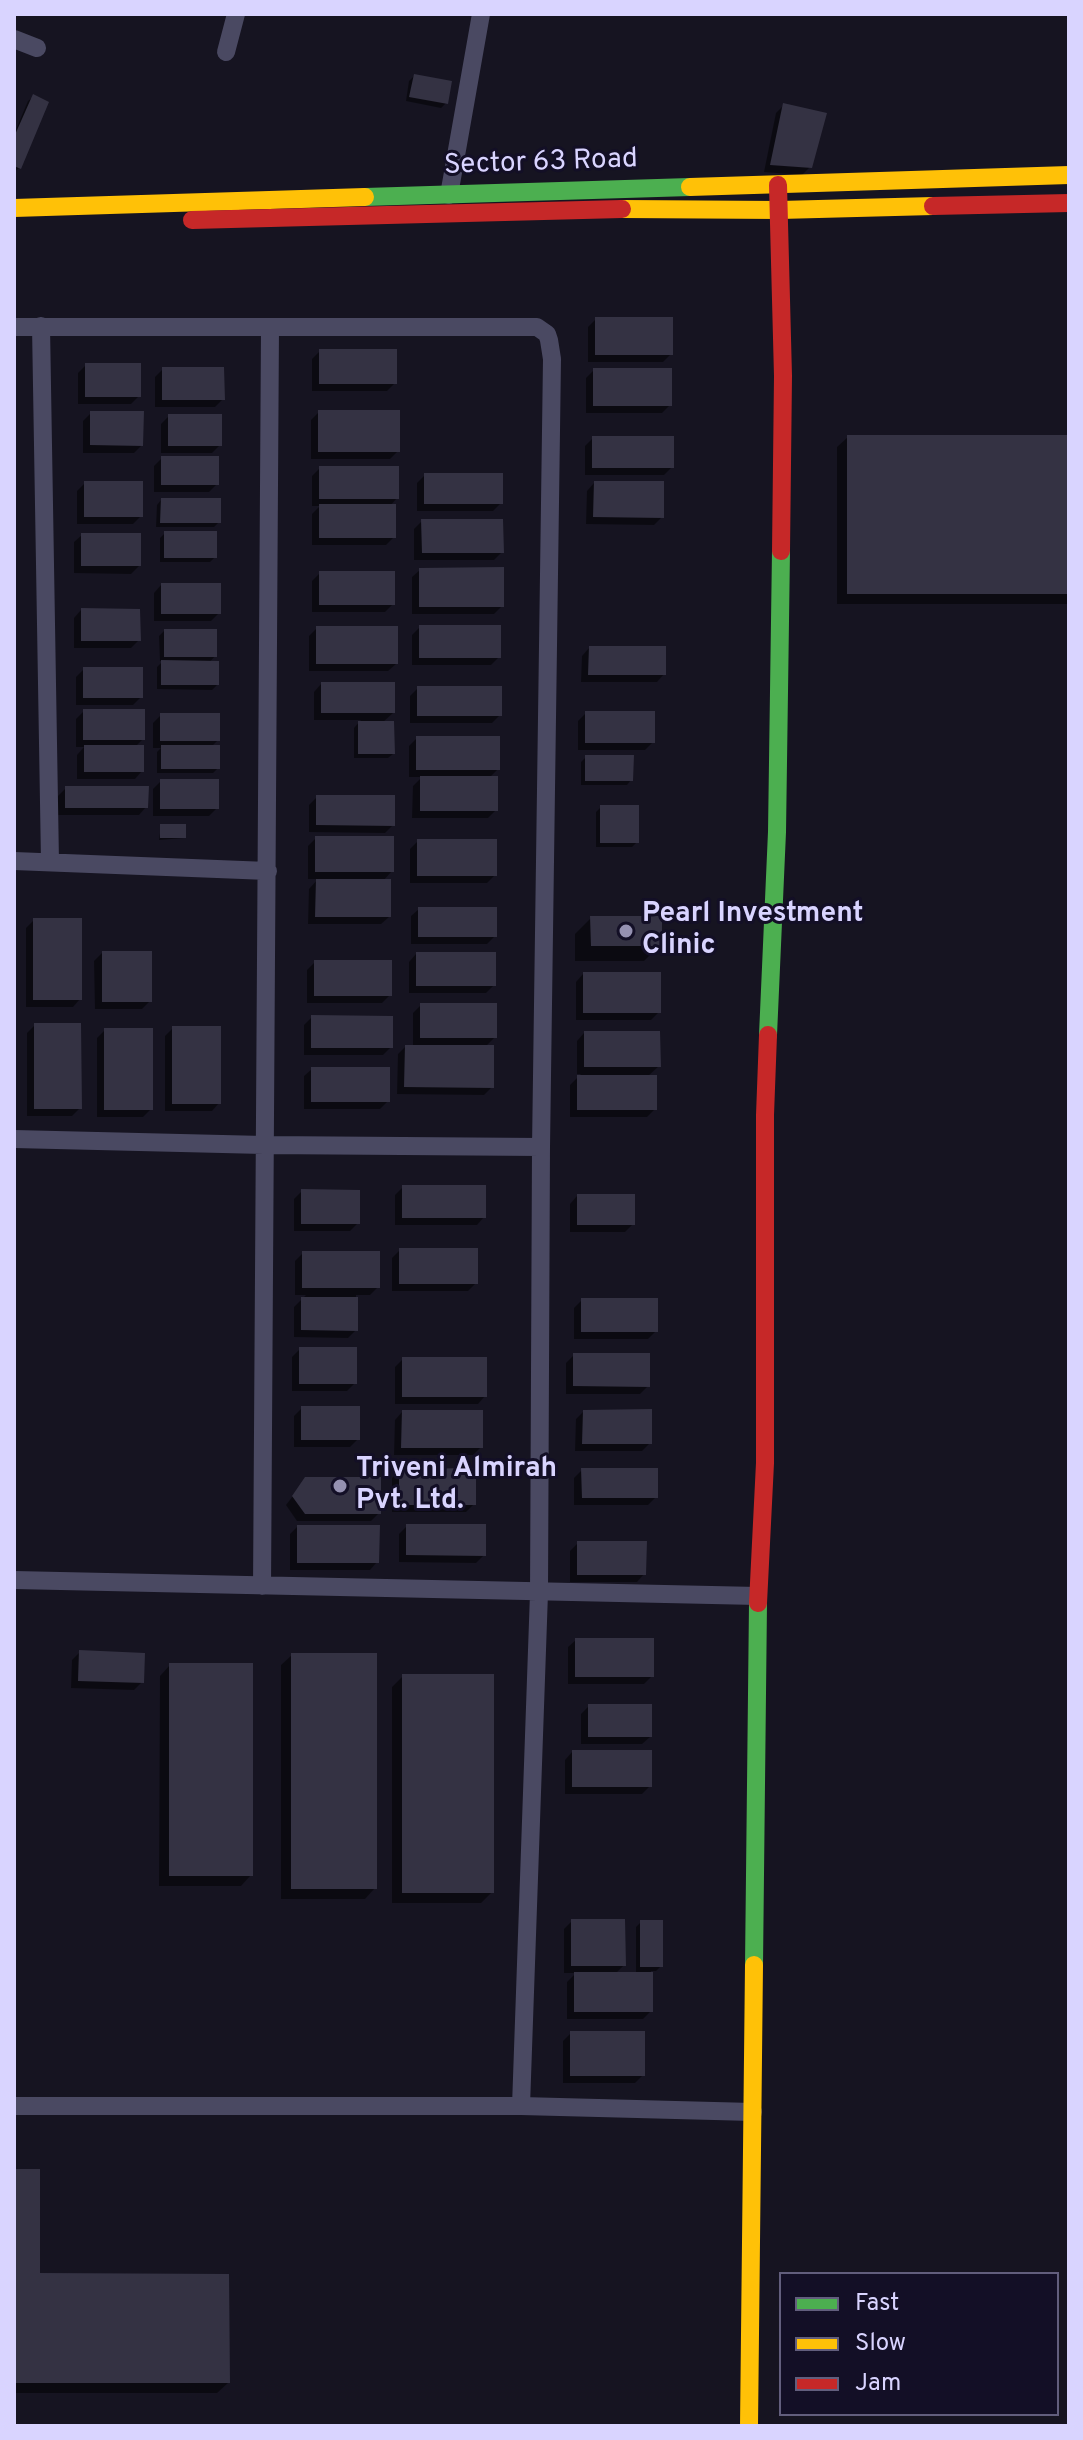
<!DOCTYPE html>
<style>
body{margin:0}
#map{position:relative;width:1083px;height:2440px;overflow:hidden;background:#161421;font-family:Overpass,sans-serif}
canvas{display:block}
.frame{position:absolute;inset:0;border:16px solid #d9d4ff;pointer-events:none}
.legend{position:absolute;left:779px;top:2272px;width:280px;height:144px;box-sizing:border-box;background:#130f26;border:2px solid #625e7d;margin:0;padding:10px 14px;list-style:none;font-size:24px;color:#d9d4ff}
.legend li{display:flex;align-items:center;gap:16px;height:40px}
.legend b{width:40px;border:2px solid #625e7d}
</style>
<div id="map">
<canvas width="1083" height="2440"></canvas>
<div class="frame"></div>
<ul class="legend">
<li><b style="height:10px;background:#4caf50"></b>Fast</li>
<li><b style="height:10px;background:#ffc107"></b>Slow</li>
<li><b style="height:10px;background:#c62828"></b>Jam</li>
</ul>
</div>
<script>
const ctx = document.querySelector('canvas').getContext('2d');
ctx.lineJoin = 'round';
function fill(path, color) { ctx.fillStyle = color; ctx.fill(path, 'evenodd'); }
const toPath = rows => new Path2D(rows.map(r => 'M' + r).join(''));
function stroke(path, color, width, dash) { ctx.strokeStyle = color; ctx.lineWidth = width; ctx.lineCap = dash ? 'butt' : 'round'; ctx.setLineDash(dash || []); ctx.stroke(path); }
function drawText(font, color, halo, rows, align = 'center') {
  ctx.font = font + ' Overpass,sans-serif'; ctx.lineWidth = 6; ctx.setLineDash([]); ctx.textBaseline = 'middle'; ctx.strokeStyle = halo; ctx.fillStyle = color; for (const [text, x, y, turn = 0] of rows) {
    ctx.save(); ctx.translate(x, y); ctx.rotate((+turn || 0) * Math.PI / 180); ctx.textAlign = isNaN(turn) ? turn : align; if (halo) ctx.strokeText(text, 0, 0); ctx.fillText(text, 0, 0); ctx.restore();
  }
}
const shadow = toPath([
 [414,76,446,103,441,108,406,101,409,81],
 [33,97,19,168,14,172,14,134,28,101],
 [784,105,810,167,802,175,764,172,776,113],
 [596,319,671,354,663,362,588,362,588,327],
 [320,351,395,383,387,391,312,391,312,359],
 [86,365,139,396,131,404,78,404,78,373],
 [163,369,223,399,215,407,155,407,155,377],
 [594,370,670,405,662,413,586,413,586,378],
 [319,412,398,451,390,459,311,459,311,420],
 [91,413,142,445,134,453,83,453,83,421],
 [169,416,220,445,212,453,161,453,161,424],
 [848,437,1069,437,1069,604,837,604,837,447],
 [593,438,672,467,664,475,585,475,585,446],
 [162,458,217,484,209,492,154,492,154,466],
 [320,468,397,498,390,506,394,537,386,545,312,545,312,514,320,506,312,506,312,476],
 [425,475,501,503,493,511,417,511,417,483],
 [85,483,141,516,133,524,77,524,77,491],
 [594,483,662,517,654,525,586,524,587,491],
 [161,500,219,522,214,527,156,527,157,505],
 [422,521,502,552,494,560,414,560,414,529],
 [165,533,215,557,210,562,160,562,160,538],
 [82,535,139,566,131,574,74,573,74,542],
 [420,570,502,606,494,614,412,614,412,577],
 [320,573,393,604,385,612,312,612,312,581],
 [161,585,219,613,211,621,154,621,154,593],
 [81,610,139,640,131,648,74,648,74,618],
 [420,627,499,657,491,665,412,665,412,635],
 [317,628,396,664,388,671,309,671,309,636],
 [164,631,215,656,209,663,217,685,212,690,157,689,157,667,163,661,160,661,159,636],
 [589,648,664,674,657,682,581,682,582,656],
 [84,669,141,697,133,705,76,705,76,677],
 [321,684,393,713,382,723,393,754,388,758,354,758,354,728,361,720,314,720,314,692],
 [418,688,500,715,492,723,410,723,410,696],
 [84,711,143,739,135,747,142,771,135,779,77,779,77,755,84,747,76,747,76,719],
 [586,713,653,742,645,750,578,750,578,721],
 [161,715,218,740,211,747,218,768,213,773,157,773,157,752,161,748,153,748,153,723],
 [417,738,498,769,489,778,496,810,488,818,412,818,413,786,422,777,409,777,409,746],
 [586,757,631,780,627,785,581,785,581,762],
 [161,781,217,808,209,816,153,816,153,789],
 [66,788,146,807,139,815,58,815,58,796],
 [317,797,393,825,385,833,309,832,309,805],
 [601,807,637,842,632,847,596,847,596,812],
 [161,826,184,838,159,840],
 [316,838,392,871,383,881,389,917,381,924,308,924,309,889,318,879,308,879,308,846],
 [418,841,495,875,487,883,410,883,410,849],
 [419,909,495,936,487,944,411,944,411,916],
 [591,918,660,945,644,961,575,961,575,934],
 [34,920,80,999,73,1007,26,1007,26,928],
 [102,953,150,1001,142,1009,95,1009,94,961],
 [416,954,494,985,486,993,409,993,409,962],
 [315,962,390,995,382,1003,307,1003,307,970],
 [583,974,659,1012,651,1020,576,1020,576,982],
 [421,1005,495,1037,485,1047,492,1087,484,1095,397,1094,398,1054,405,1047,413,1047,413,1013],
 [312,1017,391,1047,383,1055,304,1055,304,1025],
 [35,1025,80,1108,72,1116,27,1116,27,1033],
 [173,1028,219,1103,212,1111,165,1111,165,1036],
 [105,1030,151,1109,143,1117,97,1117,97,1038],
 [584,1033,659,1066,647,1077,655,1109,647,1117,570,1117,570,1085,581,1074,577,1074,577,1041],
 [312,1069,388,1101,380,1109,304,1109,304,1076],
 [403,1187,484,1217,477,1225,395,1225,395,1195],
 [302,1191,358,1223,350,1231,294,1231,294,1199],
 [577,1196,633,1224,625,1232,570,1232,570,1204],
 [400,1250,476,1283,468,1291,392,1291,392,1258],
 [303,1253,378,1287,370,1295,356,1295,356,1330,348,1338,294,1337,294,1307,306,1295,295,1295,295,1261],
 [582,1300,656,1331,648,1339,574,1339,574,1308],
 [300,1349,355,1383,347,1391,292,1391,292,1357],
 [574,1355,648,1386,640,1394,566,1394,566,1363],
 [403,1359,485,1396,478,1404,395,1404,395,1367],
 [302,1408,358,1439,350,1447,294,1447,294,1416],
 [402,1412,481,1447,473,1455,394,1455,395,1420],
 [583,1412,650,1443,642,1451,575,1451,576,1419],
 [582,1470,656,1497,648,1505,574,1505,574,1478],
 [400,1471,474,1504,466,1512,392,1512,392,1478],
 [306,1479,379,1513,371,1521,297,1521,286,1505],
 [407,1526,484,1555,476,1563,399,1562,399,1534],
 [297,1527,377,1562,370,1570,290,1570,290,1534],
 [578,1543,644,1574,637,1582,570,1582,570,1551],
 [576,1640,652,1676,644,1684,568,1684,568,1647],
 [80,1652,142,1682,134,1690,71,1688,72,1660],
 [292,1655,375,1888,365,1899,281,1899,281,1665],
 [170,1665,251,1875,241,1886,159,1886,160,1676],
 [403,1676,492,1892,481,1903,392,1903,392,1687],
 [589,1706,650,1737,642,1744,581,1744,581,1714],
 [572,1752,650,1786,642,1794,565,1794,565,1760],
 [572,1921,624,1965,615,1974,636,1974,636,1927,641,1922,661,1966,656,1971,651,1971,651,2011,643,2019,567,2019,567,1982,576,1973,564,1973,564,1929],
 [571,2033,643,2075,635,2083,563,2083,563,2041],
 [14,2171,38,2275,228,2383,217,2393,14,2393]
]);
const building = toPath([
 [414,74,452,81,448,104,409,97],
 [33,94,49,102,21,169,14,166,14,137],
 [783,103,827,113,812,168,770,165],
 [595,317,673,317,673,355,595,355],
 [319,349,397,349,397,384,319,384],
 [85,363,141,363,141,397,85,397],
 [162,367,224,367,225,400,162,400],
 [593,368,672,368,672,406,593,406],
 [318,410,400,410,400,452,318,452],
 [90,411,144,411,143,446,90,445],
 [168,414,222,414,222,446,168,446],
 [847,435,1069,435,1069,594,847,594],
 [592,436,674,436,674,468,592,468],
 [161,456,219,456,219,485,161,485],
 [319,466,399,466,399,499,319,499],
 [424,473,503,473,503,504,424,504],
 [84,481,143,481,143,517,84,517],
 [594,481,664,481,664,518,593,517],
 [161,498,221,498,221,523,160,523],
 [319,504,396,504,396,538,319,538],
 [421,519,503,519,504,553,422,553],
 [164,531,217,531,217,558,164,558],
 [81,533,141,533,141,566,81,566],
 [504,567,504,607,419,607,419,568],
 [319,571,395,571,395,605,319,605],
 [161,583,221,583,221,614,161,614],
 [81,608,140,609,141,641,81,641],
 [419,625,501,625,501,658,419,658],
 [316,626,398,626,398,664,316,664],
 [164,629,217,629,217,657,164,657],
 [589,646,666,646,666,675,588,675],
 [161,660,219,661,219,685,161,685],
 [83,667,143,667,143,698,83,698],
 [321,682,395,682,395,713,321,713],
 [417,686,502,686,502,716,417,716],
 [83,709,145,709,145,740,83,740],
 [585,711,655,711,655,743,585,743],
 [160,713,220,713,220,741,160,741],
 [358,721,394,721,395,754,358,754],
 [416,736,500,736,500,770,416,770],
 [84,745,144,745,144,772,84,772],
 [161,745,220,745,220,769,161,769],
 [585,755,634,755,633,781,585,781],
 [420,776,498,776,498,811,420,811],
 [160,779,219,779,219,809,160,809],
 [65,786,149,786,148,808,65,808],
 [316,795,395,795,395,826,316,825],
 [600,805,639,805,639,843,600,843],
 [160,824,186,824,186,838,160,838],
 [315,836,394,836,394,872,315,872],
 [417,839,497,839,497,876,417,876],
 [316,879,391,879,391,917,315,917],
 [418,907,497,907,497,937,418,937],
 [590,916,662,916,662,946,591,946],
 [33,918,82,918,82,1000,33,1000],
 [102,951,152,951,152,1002,102,1002],
 [416,952,496,952,496,986,416,986],
 [314,960,392,960,392,996,314,996],
 [583,972,661,972,661,1013,583,1013],
 [420,1003,497,1003,497,1038,420,1038],
 [311,1015,393,1016,393,1048,311,1048],
 [34,1023,81,1023,82,1109,34,1109],
 [172,1026,221,1026,221,1104,172,1104],
 [104,1028,153,1028,153,1110,104,1110],
 [584,1031,660,1031,661,1067,584,1067],
 [405,1045,494,1045,494,1088,404,1087],
 [311,1067,390,1067,390,1102,311,1102],
 [577,1075,657,1075,657,1110,577,1110],
 [402,1185,486,1185,486,1218,402,1218],
 [301,1189,360,1190,360,1224,301,1224],
 [577,1194,635,1194,635,1225,577,1225],
 [399,1248,478,1248,478,1284,399,1284],
 [302,1251,380,1251,380,1288,302,1288],
 [301,1297,358,1297,358,1331,301,1330],
 [581,1298,658,1298,658,1332,581,1332],
 [299,1347,357,1347,357,1384,299,1384],
 [573,1353,650,1353,650,1387,573,1386],
 [402,1357,487,1357,487,1397,402,1397],
 [301,1406,360,1406,360,1440,301,1440],
 [652,1409,652,1444,582,1444,583,1410],
 [402,1410,483,1410,483,1448,401,1448],
 [476,1468,476,1505,399,1505,399,1469],
 [581,1468,658,1468,658,1498,582,1498],
 [305,1477,381,1477,381,1514,305,1514,292,1496],
 [406,1524,486,1524,486,1556,406,1555],
 [297,1525,380,1525,379,1563,297,1563],
 [577,1541,647,1541,646,1575,577,1575],
 [575,1638,654,1638,654,1677,575,1677],
 [79,1650,145,1653,144,1683,78,1681],
 [291,1653,377,1653,377,1889,291,1889],
 [169,1663,253,1663,253,1876,169,1876],
 [402,1674,494,1674,494,1893,402,1893],
 [588,1704,652,1704,652,1737,588,1737],
 [572,1750,652,1750,652,1787,572,1787],
 [571,1919,625,1919,626,1966,571,1966],
 [640,1920,663,1920,663,1967,640,1967],
 [574,1972,653,1972,653,2012,574,2012],
 [570,2031,645,2031,645,2076,570,2076],
 [14,2169,40,2169,40,2273,229,2274,230,2383,14,2383]
]);
const street = toPath([
 [14,39,37,48],
 [226,52,236,14],
 [449,195,481,14],
 [41,326,50,862],
 [14,327,537,327,547,334,549,340,552,359,541,1147,539,1593,521,2106],
 [14,861,268,871],
 [14,1139,264,1145,541,1147],
 [14,1580,758,1596],
 [262,1586,270,328],
 [14,2106,521,2106,753,2112]
]);
const fast = toPath([
 [365,197,690,187],
 [768,1035,777,832,781,551],
 [754,1965,758,1603]
]);
const slow = toPath([
 [690,187,1069,175],
 [14,208,365,197],
 [622,209,780,210,933,206],
 [749,2426,754,1965]
]);
const jam = toPath([
 [778,185,783,376,781,551],
 [933,206,1069,203],
 [192,220,622,209],
 [758,1603,765,1463,765,1115,768,1035]
]);
const markers = [
 [626,931,8,"#9591b1"],
 [340,1486,8,"#9591b1"]
];
const streetNames = [
 ["Sector 63 Road",541,164,-2]
];
const poiNames = [
 ["Pearl Investment",642,915],
 ["Clinic",642,947],
 ["Triveni Almirah",356,1470],
 ["Pvt. Ltd.",356,1502]
];
fill(shadow, '#0007');
fill(building, '#343243');
stroke(street, '#4a4962', 18);
stroke(fast, '#4caf50', 18);
stroke(slow, '#ffc107', 18);
stroke(jam, '#c62828', 18);
for (const [x, y, r, color] of markers) { const dot = new Path2D(); dot.arc(x, y, r, 0, 2 * Math.PI); ctx.fillStyle = color; ctx.fill(dot); stroke(dot, '#130f26', 3); }
drawText('28px', '#d9d4ff', '#130f26', streetNames);
drawText('bold 28px', '#d9d4ff', '#130f26', poiNames, 'left');
</script>
